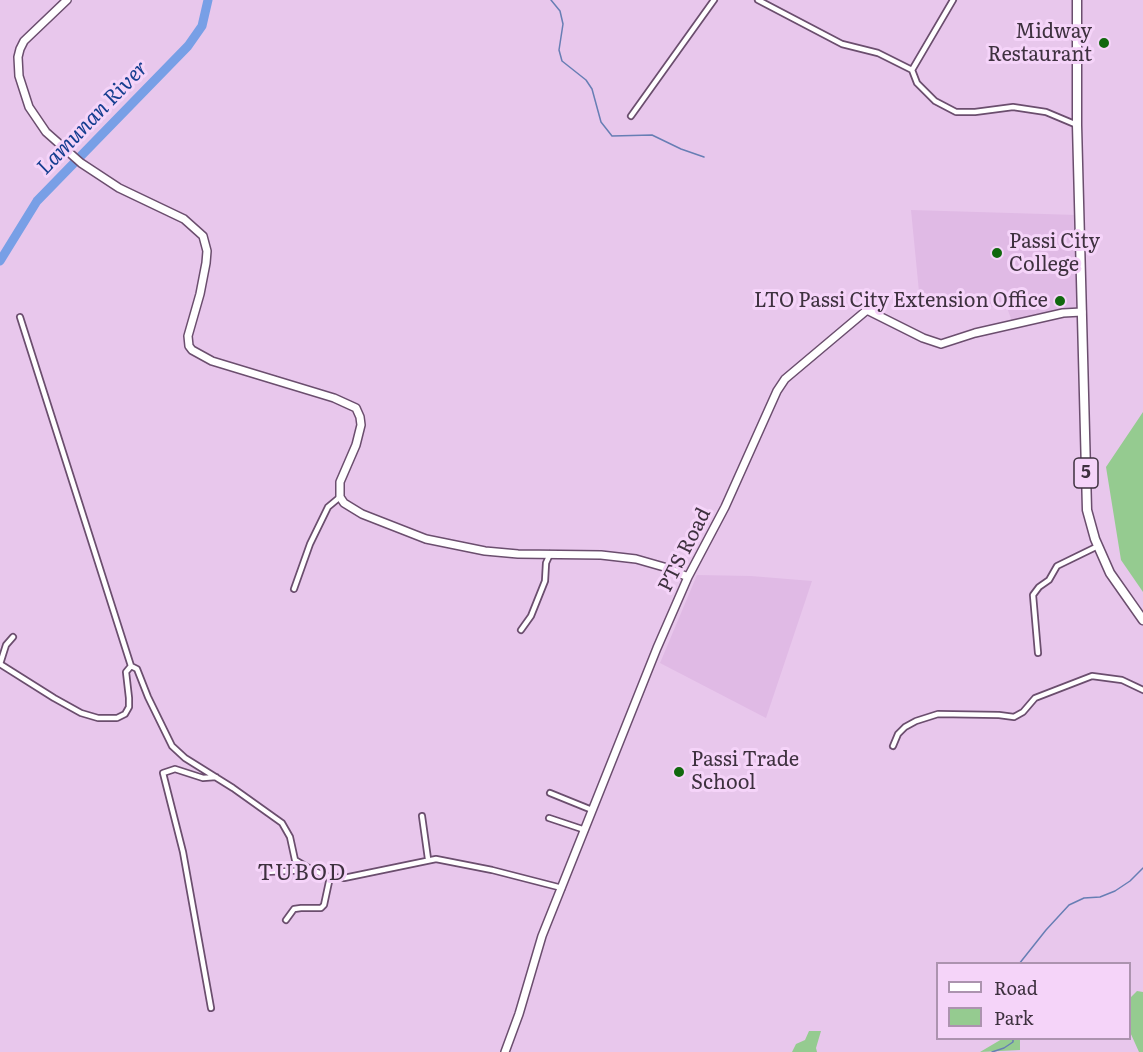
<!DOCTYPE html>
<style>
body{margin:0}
#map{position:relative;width:1143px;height:1052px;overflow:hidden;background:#e8c7ec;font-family:Literata,serif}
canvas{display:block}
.legend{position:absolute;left:936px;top:962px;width:195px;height:78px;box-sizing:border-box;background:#f5d4f9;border:2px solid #ac93af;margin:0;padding:8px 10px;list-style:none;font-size:18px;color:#3e313f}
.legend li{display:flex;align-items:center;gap:12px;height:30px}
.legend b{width:30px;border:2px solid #ac93af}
</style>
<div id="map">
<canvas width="1143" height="1052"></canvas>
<ul class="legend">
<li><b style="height:8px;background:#fff"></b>Road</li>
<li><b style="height:16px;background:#95cb90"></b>Park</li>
</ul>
</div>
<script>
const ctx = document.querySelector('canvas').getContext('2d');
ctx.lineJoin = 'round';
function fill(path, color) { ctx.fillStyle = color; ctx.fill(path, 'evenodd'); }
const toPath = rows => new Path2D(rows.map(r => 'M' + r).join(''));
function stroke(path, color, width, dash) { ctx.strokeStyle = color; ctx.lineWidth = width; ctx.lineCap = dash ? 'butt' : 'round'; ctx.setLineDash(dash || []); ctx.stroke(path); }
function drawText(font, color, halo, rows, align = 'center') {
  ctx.font = font + ' Literata,serif'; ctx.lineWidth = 6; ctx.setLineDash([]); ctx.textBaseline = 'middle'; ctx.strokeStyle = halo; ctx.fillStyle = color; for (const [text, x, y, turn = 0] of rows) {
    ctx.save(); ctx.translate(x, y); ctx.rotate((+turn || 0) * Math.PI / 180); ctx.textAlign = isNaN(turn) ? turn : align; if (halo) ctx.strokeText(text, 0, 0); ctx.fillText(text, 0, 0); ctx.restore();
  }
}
const built = toPath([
 [911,210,1077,215,1080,307,1012,321,1007,308,920,302],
 [697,575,751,576,812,581,766,718,660,663]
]);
const green = toPath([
 [1143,412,1143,592,1121,560,1106,467],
 [1137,991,1143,992,1143,1052,1139,1052,1130,1032,1130,998],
 [809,1031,821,1031,816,1048,817,1052,792,1052,796,1044,805,1040],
 [1002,1039,1020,1039,1020,1050,980,1052]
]);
const stream = toPath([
 [551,0,560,11,563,24,559,50,562,61,586,80,592,89,601,122,612,136,652,135,681,149,704,157],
 [1019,964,1046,930,1069,905,1084,898,1100,897,1115,891,1130,881,1143,868],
 [992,1052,1004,1048,1013,1042,1013,1038]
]);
const river = toPath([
 [0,261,37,201,188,46,202,26,208,0]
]);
const street = toPath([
 [758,0,842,44,878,53,912,70,917,83,935,101,956,112,975,112,1013,107,1046,112,1077,125],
 [912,70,953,0],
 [631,116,714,0],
 [20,317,131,666],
 [294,589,310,544,328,507,340,497],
 [521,630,531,616,545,581,546,563,550,554],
 [1038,653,1033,595,1039,587,1049,580,1057,566,1098,546],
 [0,664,54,698,81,713,98,718,117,718,125,714,129,707,129,698,126,672,131,666,137,669,148,697,172,746,185,758,233,788,282,823,290,837,295,860,312,870,330,877,344,878,436,859,492,870,562,888],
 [0,664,6,645,13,637],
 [893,746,898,734,905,727,916,721,938,714,999,715,1014,717,1023,712,1035,698,1092,676,1122,680,1143,690],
 [550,793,592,810],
 [422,816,428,859],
 [549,818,585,830],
 [265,872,311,870],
 [286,920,294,909,301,908,321,908,324,905,330,877],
 [211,1008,183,852,163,773,175,769,203,778,216,777]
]);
const secondary = toPath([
 [67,0,24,41,20,49,18,57,19,76,29,107,46,132,81,163,119,188,184,219,203,236,207,251,206,263,200,294,188,336,189,346,192,350,212,361,334,398,356,408,360,417,361,425,356,445,340,482,340,497,344,503,362,514,426,539,485,551,518,554,601,555,636,559,664,567,688,577],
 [505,1052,519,1014,542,936,657,648,688,577,725,507,777,391,785,379,867,310,923,338,941,344,975,333,1063,313,1082,312]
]);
const highway = toPath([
 [1077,0,1077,125,1087,510,1095,539,1110,573,1143,620]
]);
const markers = [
 [1104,43,6,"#10680d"],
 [997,253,6,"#10680d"],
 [1060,301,6,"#10680d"],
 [679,772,6,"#10680d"]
];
const shields = [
 [1086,473,24]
];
const shieldNames = [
 ["5",1086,473]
];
const poiNames = [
 ["Midway",1092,32],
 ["Restaurant",1092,55],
 ["Passi City",1009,242,"left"],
 ["College",1009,265,"left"],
 ["LTO Passi City Extension Office",1048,301],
 ["Passi Trade",691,760,"left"],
 ["School",691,783,"left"]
];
const streetNames = [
 ["PTS Road",685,550,-63]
];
const waterNames = [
 ["Lamunan River",93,118,-46]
];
const quarterNames = [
 ["TUBOD",302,874]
];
fill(built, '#e0bae5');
fill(green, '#95cb90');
stroke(stream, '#677eb4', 1.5);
stroke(river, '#789fe6', 9);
stroke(street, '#6b4e6e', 8);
stroke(secondary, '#6b4e6e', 10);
stroke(highway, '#6b4e6e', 11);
stroke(street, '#fff', 4.5);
stroke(secondary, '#fff', 7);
stroke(highway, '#fff', 8);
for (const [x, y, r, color] of markers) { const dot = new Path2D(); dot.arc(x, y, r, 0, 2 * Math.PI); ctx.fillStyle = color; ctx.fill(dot); stroke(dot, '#f5d4f9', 2); }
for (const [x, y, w] of shields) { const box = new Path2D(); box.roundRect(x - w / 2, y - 15, w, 30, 4.5); ctx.fillStyle = '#f5d4f9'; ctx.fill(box); stroke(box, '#3e313f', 1.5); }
drawText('bold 18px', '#3e313f', null, shieldNames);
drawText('20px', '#3e313f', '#f5d4f9', poiNames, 'right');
drawText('20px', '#3e313f', '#f5d4f9', streetNames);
drawText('italic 21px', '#163e90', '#f5d4f9', waterNames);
ctx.letterSpacing = '1.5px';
drawText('22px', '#3e313f', '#f5d4f9', quarterNames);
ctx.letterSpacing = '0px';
</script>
